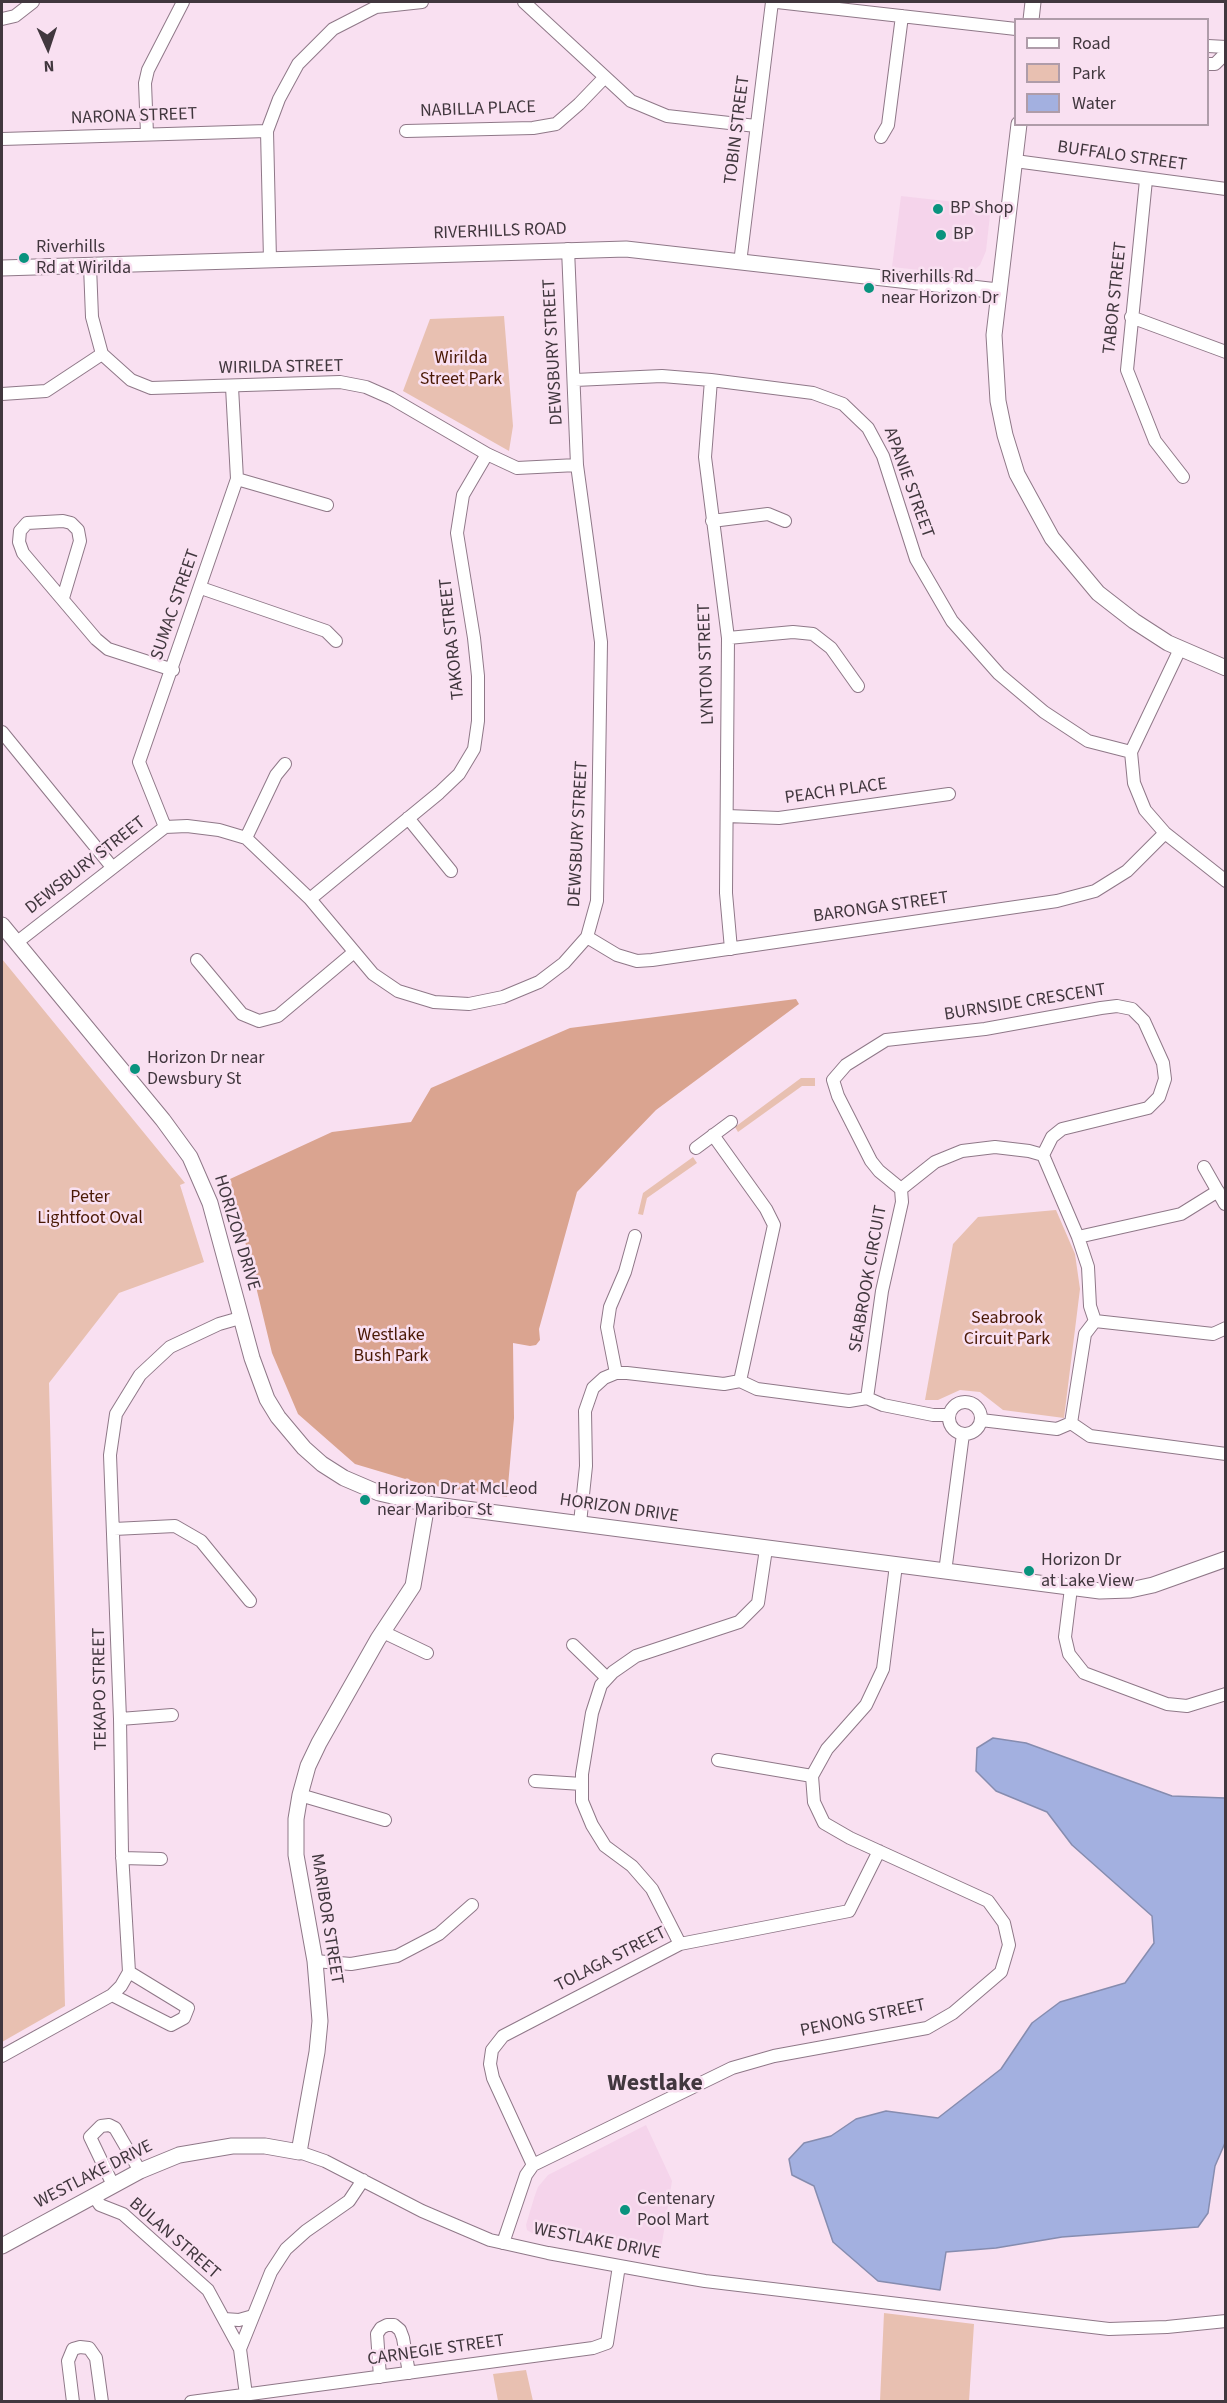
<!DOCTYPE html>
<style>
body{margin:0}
#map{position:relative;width:1227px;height:2403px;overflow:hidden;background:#f9e0f1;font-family:"Source Sans 3",sans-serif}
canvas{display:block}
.frame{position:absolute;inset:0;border:3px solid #41373e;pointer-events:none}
.legend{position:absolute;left:1014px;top:18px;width:195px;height:108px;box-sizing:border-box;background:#f9e0f1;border:2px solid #af9ca9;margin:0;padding:8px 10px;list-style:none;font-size:18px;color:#41373e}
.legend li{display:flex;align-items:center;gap:12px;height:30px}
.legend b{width:30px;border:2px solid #af9ca9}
.north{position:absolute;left:18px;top:18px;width:60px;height:60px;-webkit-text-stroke:4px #f9e0f1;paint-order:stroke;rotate:177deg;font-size:16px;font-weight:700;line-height:24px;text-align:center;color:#41373e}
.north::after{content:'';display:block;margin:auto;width:21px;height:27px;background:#41373e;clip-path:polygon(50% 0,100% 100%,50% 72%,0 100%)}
</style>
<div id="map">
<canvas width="1227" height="2403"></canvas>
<div class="frame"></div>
<ul class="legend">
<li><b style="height:8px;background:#fff"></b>Road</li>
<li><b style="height:16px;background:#e8c0b1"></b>Park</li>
<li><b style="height:16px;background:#a3b0e0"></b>Water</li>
</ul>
<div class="north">N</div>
</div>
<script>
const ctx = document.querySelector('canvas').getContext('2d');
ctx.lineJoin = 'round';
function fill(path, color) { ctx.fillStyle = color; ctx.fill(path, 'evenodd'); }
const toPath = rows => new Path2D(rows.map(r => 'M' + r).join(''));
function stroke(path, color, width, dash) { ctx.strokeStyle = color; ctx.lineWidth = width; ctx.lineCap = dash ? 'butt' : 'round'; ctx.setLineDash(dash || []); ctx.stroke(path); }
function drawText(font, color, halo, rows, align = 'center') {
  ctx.font = font + ' "Source Sans 3",sans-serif'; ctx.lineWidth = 5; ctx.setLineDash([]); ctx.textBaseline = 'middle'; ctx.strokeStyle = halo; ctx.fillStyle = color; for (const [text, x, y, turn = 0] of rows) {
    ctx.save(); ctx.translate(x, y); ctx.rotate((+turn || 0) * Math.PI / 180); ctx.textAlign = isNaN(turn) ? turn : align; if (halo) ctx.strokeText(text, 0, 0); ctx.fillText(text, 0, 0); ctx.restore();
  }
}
const built = toPath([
 [901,196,991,206,986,251,980,265,971,273,964,275,892,267],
 [646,2125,672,2181,660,2255,532,2233,527,2230,526,2225,534,2198,538,2187,548,2175]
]);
const green = toPath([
 [504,316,513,426,509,451,403,391,430,319],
 [2,959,185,1183,180,1185,204,1262,119,1293,49,1383,65,2006,2,2042],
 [801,1078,815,1078,815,1086,802,1086,738,1132,735,1127],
 [693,1157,697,1163,647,1198,643,1215,638,1214,643,1193],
 [1056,1210,1075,1254,1080,1289,1064,1418,1003,1410,980,1392,960,1390,938,1400,925,1400,953,1244,978,1217],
 [884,2313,974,2324,969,2401,880,2401],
 [526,2370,533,2401,498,2401,493,2374]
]);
const forest = toPath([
 [796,999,799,1004,656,1110,577,1192,539,1329,540,1340,536,1345,530,1346,513,1343,514,1418,507,1497,422,1484,355,1464,298,1414,272,1353,230,1179,332,1132,411,1122,431,1088,570,1028]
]);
const water = toPath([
 [993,1738,1026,1743,1172,1796,1225,1798,1225,2143,1215,2166,1208,2213,1198,2227,1062,2237,996,2248,946,2252,940,2290,878,2281,833,2242,814,2186,792,2175,789,2159,804,2143,831,2136,856,2119,886,2111,938,2118,1001,2069,1032,2023,1060,2002,1125,1983,1154,1943,1152,1916,1072,1845,1047,1812,996,1791,976,1771,977,1748,993,1738]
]);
const minor = toPath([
 [524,2,631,101,667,116,756,126],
 [777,2,1016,29],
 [2,19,15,16,33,2],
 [1208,46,1226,47],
 [1208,64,1215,64,1226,53],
 [406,131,533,128,556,124,579,104,605,77],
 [147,134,145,83,148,70,183,2],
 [881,137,888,125,902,16],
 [2,139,267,131],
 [1015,161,1226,189],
 [1146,180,1127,370,1155,441,1183,477],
 [270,260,267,131,279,99,298,64,333,29,376,7,422,2],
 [740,263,772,2],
 [90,266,92,317,102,354,131,380,151,388,340,382,366,387,391,398,487,454,517,468,577,465],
 [1131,317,1226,352],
 [575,380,662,376,711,380,813,393,843,404,868,428,883,456,916,559,952,621,999,674,1044,712,1088,741,1131,752],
 [711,380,705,457,728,638,726,893,731,949],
 [2,394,46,391,102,354],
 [237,479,327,505],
 [712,521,768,514,785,521],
 [201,588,326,631,336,641],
 [63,598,80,541,78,530,71,523,63,521,27,523,20,531,19,542,23,553,96,639,108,649,173,670],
 [728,638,793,632,813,634,831,648,858,686],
 [1180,649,1131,752,1134,783,1145,810,1165,833,1226,881],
 [2,732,112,867],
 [727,816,779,818,949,794],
 [408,818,451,871],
 [165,827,139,762,237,479,232,387],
 [246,838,276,775,285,764],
 [310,899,439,793,459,774,474,749,478,721,478,676,474,638,457,533,463,495,487,454],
 [587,937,617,955,637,961,652,960,1057,901,1095,891,1127,871,1165,833],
 [16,943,165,827,187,826,219,830,246,838,310,899,373,974,398,991,434,1002,469,1004,503,997,539,982,564,963,587,937,597,901,601,642,577,465,568,249],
 [197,960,242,1014,259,1021,278,1016,353,953],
 [713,1135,766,1209,774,1225,740,1381],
 [696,1148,731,1122],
 [1204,1167,1225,1204],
 [901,1189,879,1171,871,1161,838,1096,833,1080,846,1065,886,1040,985,1029,1101,1008,1117,1006,1132,1009,1144,1021,1163,1063,1165,1079,1159,1097,1148,1108,1062,1129,1052,1137,1043,1155],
 [1078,1237,1181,1214,1218,1191],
 [1095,1321,1213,1334,1226,1328],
 [616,1373,607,1327,610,1307,625,1272,635,1236],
 [867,1398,882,1291,902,1202,901,1189,935,1162,962,1151,995,1147,1029,1151,1043,1155,1078,1237,1088,1267,1090,1306,1095,1321,1085,1334,1071,1423,1057,1429,981,1420],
 '949 1418a16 16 0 1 1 32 0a16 16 0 1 1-32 0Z',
 [1071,1423,1090,1436,1226,1454],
 [580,1523,586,1466,585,1411,593,1388,604,1378,616,1373,627,1373,724,1384,740,1381,757,1389,849,1401,867,1398,883,1405,933,1415,949,1415],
 [114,1529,175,1526,201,1541,250,1601],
 [945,1572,963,1434],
 [1071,1588,1065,1637,1069,1654,1084,1673,1167,1704,1187,1706,1226,1694],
 [383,1632,427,1653],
 [573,1645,607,1678],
 [120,1719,172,1715],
 [718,1760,812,1776],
 [535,1781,582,1784],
 [300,1795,385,1820],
 [122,1858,161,1859],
 [680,1944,652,1889,632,1866,605,1846,592,1825,582,1801,582,1774,592,1713,601,1685,613,1672,636,1656,739,1622,758,1603,766,1549],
 [315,1961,351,1964,397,1956,439,1934,472,1905],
 [112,1995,171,2025,184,2018,188,2008,129,1972],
 [2,2056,112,1995,121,1986,129,1972,122,1853,120,1719,110,1455,116,1414,140,1375,170,1347,219,1324,240,1318],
 [299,2152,325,2161,422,2211,490,2240,548,2253,658,2273,705,2281,1109,2329,1167,2327,1226,2321],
 [533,2165,493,2078,490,2064,492,2050,503,2036,680,1944,849,1911,879,1851],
 [113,2185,90,2137,101,2126,109,2125,115,2128,140,2171],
 [94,2196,100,2205,123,2214,208,2290,240,2349],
 [503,2243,526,2175,533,2165,732,2068,774,2056,927,2028,953,2013,1001,1972,1009,1945,1004,1923,988,1901,850,1838,824,1823,814,1802,812,1776,827,1749,866,1705,883,1669,896,1565],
 [224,2319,239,2320,253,2316],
 [380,2377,377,2334,381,2328,387,2325,394,2325,400,2330,403,2338,409,2373],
 [246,2395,240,2349,271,2272,286,2249,306,2231,349,2201,363,2180],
 [73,2402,68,2361,73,2349,80,2347,89,2348,96,2358,102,2402],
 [191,2402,593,2348,607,2343,619,2266]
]);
const tertiary = toPath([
 [1031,20,1033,2],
 [1019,124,994,335,998,401,1005,435,1017,474,1052,538,1098,593,1134,621,1168,643,1226,668],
 [2,268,626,249,998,291],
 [2,925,163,1120,190,1157,210,1203,252,1358,267,1399,278,1417,304,1448,322,1464,344,1478,379,1493,427,1504,1100,1591,1130,1590,1153,1585,1226,1559],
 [2,2246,140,2171,179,2155,232,2146,265,2146,299,2152,317,2052,320,2021,315,1961,296,1855,296,1819,300,1795,308,1766,319,1743,378,1639,413,1586,427,1504]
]);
const markers = [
 [938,209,6,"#09937e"],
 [941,235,6,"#09937e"],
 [24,258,6,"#09937e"],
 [869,288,6,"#09937e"],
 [135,1069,6,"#09937e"],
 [365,1500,6,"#09937e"],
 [1029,1571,6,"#09937e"],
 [625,2210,6,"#09937e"]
];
const streetNames = [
 ["NABILLA PLACE",478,110,-2],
 ["NARONA STREET",134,117,-2],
 ["TOBIN STREET",738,130,-83],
 ["BUFFALO STREET",1122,157,8],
 ["RIVERHILLS ROAD",500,232,-2],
 ["TABOR STREET",1116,298,-84],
 ["DEWSBURY STREET",554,352,-93],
 ["WIRILDA STREET",281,368,-1],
 ["APANIE STREET",908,483,70],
 ["SUMAC STREET",176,605,-71],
 ["TAKORA STREET",453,639,-96],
 ["LYNTON STREET",707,664,-92],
 ["PEACH PLACE",836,792,-8],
 ["DEWSBURY STREET",579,834,-87],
 ["DEWSBURY STREET",86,866,-38],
 ["BARONGA STREET",881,908,-8],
 ["BURNSIDE CRESCENT",1025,1003,-9],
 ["HORIZON DRIVE",236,1233,73],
 ["SEABROOK CIRCUIT",869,1279,-80],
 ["HORIZON DRIVE",619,1509,8],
 ["TEKAPO STREET",101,1689,-91],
 ["MARIBOR STREET",326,1919,81],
 ["TOLAGA STREET",611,1960,-27],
 ["PENONG STREET",863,2019,-12],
 ["WESTLAKE DRIVE",94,2175,-27],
 ["BULAN STREET",174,2239,41],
 ["WESTLAKE DRIVE",597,2242,11],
 ["CARNEGIE STREET",436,2351,-8]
];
const poiNames = [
 ["BP Shop",950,209],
 ["BP",953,235],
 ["Riverhills",36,248],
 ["Rd at Wirilda",36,269],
 ["Riverhills Rd",881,278],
 ["near Horizon Dr",881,299],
 ["Horizon Dr near",147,1059],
 ["Dewsbury St",147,1080],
 ["Horizon Dr at McLeod",377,1490],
 ["near Maribor St",377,1511],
 ["Horizon Dr",1041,1561],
 ["at Lake View",1041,1582],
 ["Centenary",637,2200],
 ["Pool Mart",637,2221]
];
const parkNames = [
 ["Wirilda",461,359],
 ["Street Park",461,380],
 ["Peter",90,1198],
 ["Lightfoot Oval",90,1219],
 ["Seabrook",1007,1319],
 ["Circuit Park",1007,1340],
 ["Westlake",391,1336],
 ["Bush Park",391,1357]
];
const districtNames = [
 ["Westlake",655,2085]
];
fill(built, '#f5d4eb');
fill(green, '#e8c0b1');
fill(forest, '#daa490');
fill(water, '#a3b0e0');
stroke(water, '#868caf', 1.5);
stroke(minor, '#8f7888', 14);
stroke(tertiary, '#8f7888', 17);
stroke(minor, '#fff', 12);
stroke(tertiary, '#fff', 15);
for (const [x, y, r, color] of markers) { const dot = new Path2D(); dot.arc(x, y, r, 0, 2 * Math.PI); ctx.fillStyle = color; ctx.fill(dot); stroke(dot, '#f9e0f1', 2); }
drawText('18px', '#41373e', '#f9e0f1', streetNames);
drawText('18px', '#41373e', '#f9e0f1', poiNames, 'left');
drawText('18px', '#4a1905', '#f9e0f1', parkNames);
drawText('bold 24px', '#41373e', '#f9e0f1', districtNames);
</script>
